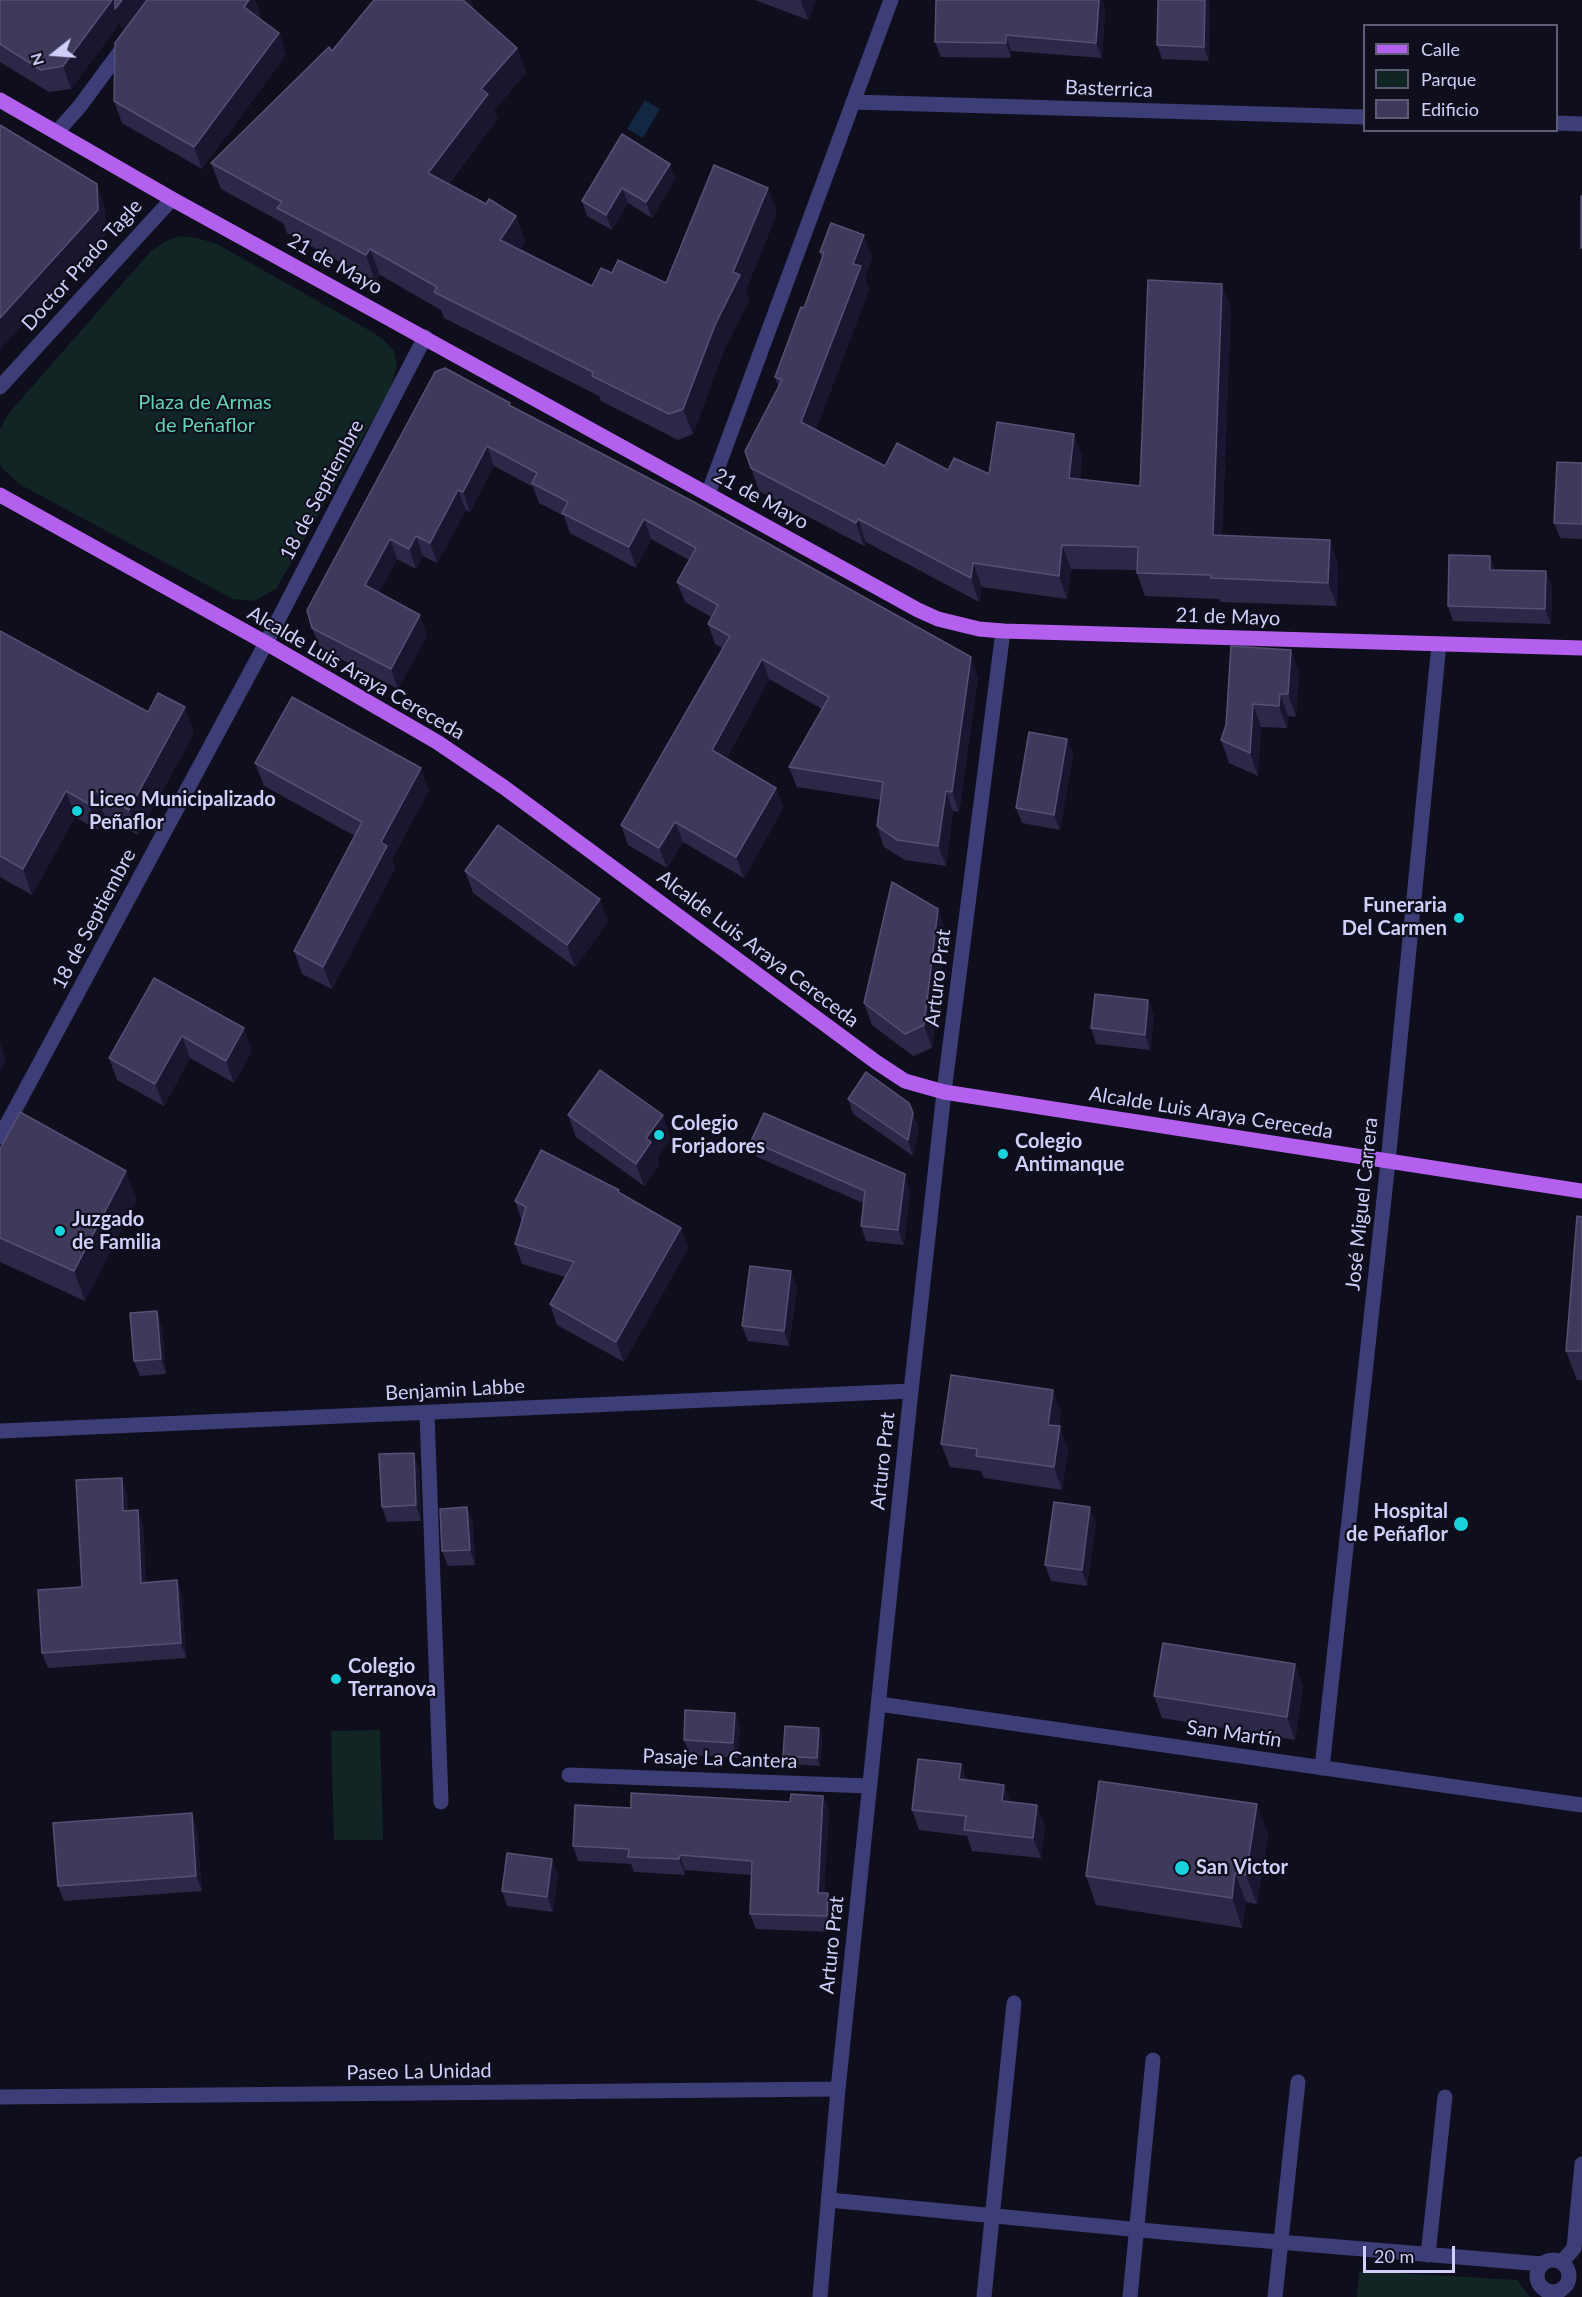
<!DOCTYPE html>
<meta charset="utf-8">
<style>
body{margin:0}
#map{position:relative;width:1582px;height:2297px;overflow:hidden;background:#0f0e1c;font-family:Lato,sans-serif}
canvas{display:block}
.legend{position:absolute;left:1363px;top:24px;width:195px;height:108px;box-sizing:border-box;background:#0f0e1c;border:2px solid #5d5b75;margin:0;padding:8px 10px;list-style:none;font-size:18px;color:#d1cefa}
.legend li{display:flex;align-items:center;gap:12px;height:30px}
.legend b{width:30px;border:2px solid #5d5b75}
.north{position:absolute;left:24px;top:24px;width:60px;height:60px;-webkit-text-stroke:4px #0f0e1c;paint-order:stroke;rotate:253deg;font-size:16px;font-weight:700;line-height:24px;text-align:center;color:#d1cefa}
.north::after{content:'';display:block;margin:auto;width:21px;height:27px;background:#d1cefa;clip-path:polygon(50% 0,100% 100%,50% 72%,0 100%)}
.scale{position:absolute;left:1363px;top:2246px;width:92px;height:27px;box-sizing:border-box;border:3px solid #d1cefa;border-top:0;padding-left:8px;font-size:18px;line-height:21px;white-space:nowrap;color:#d1cefa;-webkit-text-stroke:4px #0f0e1c;paint-order:stroke}
</style>
<div id="map">
<canvas width="1582" height="2297"></canvas>
<ul class="legend">
<li><b style="height:8px;background:#b360ef"></b>Calle</li>
<li><b style="height:16px;background:#112624"></b>Parque</li>
<li><b style="height:16px;background:#3e3a5b"></b>Edificio</li>
</ul>
<div class="north">N</div>
<div class="scale">20 m</div>
</div>
<script>
const ctx = document.querySelector('canvas').getContext('2d');
ctx.lineJoin = 'round';
function fill(path, color) { ctx.fillStyle = color; ctx.fill(path, 'evenodd'); }
const toPath = rows => new Path2D(rows.map(r => 'M' + r).join(''));
function stroke(path, color, width, dash) { ctx.strokeStyle = color; ctx.lineWidth = width; ctx.lineCap = dash ? 'butt' : 'round'; ctx.setLineDash(dash || []); ctx.stroke(path); }
function drawText(font, color, halo, rows, align = 'center') {
  ctx.font = font + ' Lato,sans-serif'; ctx.lineWidth = 4.5; ctx.setLineDash([]); ctx.textBaseline = 'middle'; ctx.strokeStyle = halo; ctx.fillStyle = color; for (const [text, x, y, turn = 0] of rows) {
    ctx.save(); ctx.translate(x, y); ctx.rotate((+turn || 0) * Math.PI / 180); ctx.textAlign = isNaN(turn) ? turn : align; if (halo) ctx.strokeText(text, 0, 0); ctx.fillText(text, 0, 0); ctx.restore();
  }
}
const green = toPath([
 [179,236,197,238,217,244,367,329,384,340,394,351,397,365,391,388,276,589,254,601,233,599,21,485,2,468,0,463,0,430,9,413,151,251,164,242],
 [380,1730,383,1840,334,1840,331,1731],
 [1359,2271,1517,2280,1530,2297,1357,2297]
]);
const water = toPath([
 [645,100,660,109,643,138,627,129]
]);
const minor = toPath([
 [853,102,1364,117],
 [1556,123,1582,124],
 [57,132,80,106,125,45],
 [0,387,172,199],
 [708,494,891,0],
 [0,1137,266,643,425,337],
 [427,1413,441,1802],
 [0,1431,911,1391],
 [879,1704,1582,1805],
 [1322,1768,1388,1162,1439,644],
 [569,1775,869,1786],
 [0,2097,838,2089],
 [829,2200,1172,2233,1542,2264],
 [1428,2255,1445,2097],
 '1537 2276a16 16 0 1 1 32 0a16 16 0 1 1-32 0Z',
 [1562,2262,1574,2248,1582,2164],
 [820,2297,838,2089,911,1391,944,1092,1003,631],
 [984,2297,1014,2003],
 [1130,2297,1153,2060],
 [1275,2297,1298,2082]
]);
const major = toPath([
 [0,100,172,199,918,610,938,619,979,629,1003,631,1582,648],
 [0,495,266,643,437,742,505,788,876,1062,905,1081,944,1092,1582,1191]
]);
const wall = toPath([
 [0,0,145,0,146,2,123,31,120,23,71,89,49,92,0,62],
 [147,0,255,0,261,16,259,18,279,33,286,55,202,169,122,123,114,101],
 [374,0,471,0,474,10,517,48,526,73,494,110,497,119,449,184,486,204,516,216,525,241,520,249,592,286,612,273,666,283,777,213,746,290,749,300,724,350,693,434,678,440,601,401,599,396,444,318,441,310,380,275,375,281,287,233,283,223,221,189,211,163,332,51],
 [755,0,816,0,808,20],
 [936,0,1102,0,1105,9,1102,58,1011,51,1011,58,941,57,935,42],
 [1158,0,1210,0,1209,61,1162,59,1157,45],
 [670,164,675,179,652,218,628,203,612,230,587,216,582,201],
 [820,252,872,258,865,278,869,290,816,429,885,466,948,470,989,474,1074,434,1082,457,1080,479,1140,486,1231,307,1222,535,1338,563,1337,606,1220,602,1219,599,1145,596,1137,573,1137,570,1071,569,1067,599,982,587,979,602,866,542,864,546,759,491,751,468,778,386,775,377,804,308,822,258],
 [435,372,512,407,978,677,959,812,953,811,946,866,905,860,884,847,877,826,881,800,797,787,789,767,822,709,769,679,726,759,776,788,783,808,744,878,683,842,667,868,628,845,621,825,722,648,715,644,708,624,711,617,685,602,677,582,689,560,651,539,636,568,570,533,564,516,539,503,533,487,494,466,470,512,466,510,437,563,423,556,416,569,397,559,379,593,427,635,398,689,320,648,312,628],
 [1582,463,1582,539,1560,538,1554,523],
 [1490,556,1495,570,1552,586,1551,624,1453,621,1448,606],
 [0,631,148,712,194,733,138,835,105,817,98,830,75,817,32,895,0,877],
 [1231,646,1299,672,1296,717,1288,716,1287,728,1261,727,1258,776,1229,763,1221,740,1226,725],
 [1067,739,1073,754,1060,830,1022,823,1016,808],
 [255,763,429,790,392,859,395,868,332,989,302,974,294,951,355,836,264,786],
 [465,871,608,922,575,967,473,893],
 [946,931,932,1048,913,1056,872,1025,864,1003],
 [154,978,252,1051,234,1083,190,1058,164,1106,117,1080,109,1058],
 [1148,1000,1154,1015,1150,1050,1096,1044,1091,1028],
 [848,1099,909,1103,919,1128,913,1156,853,1114],
 [568,1115,671,1138,657,1157,659,1165,644,1186,576,1137],
 [751,1141,910,1190,904,1245,866,1241,861,1226,863,1203,757,1157],
 [0,1149,137,1200,85,1301,0,1262],
 [620,1193,681,1228,688,1248,624,1362,557,1325,550,1304,565,1277,522,1264,515,1244,522,1221,515,1201],
 [1582,1217,1582,1380,1577,1380,1566,1351],
 [797,1287,789,1346,748,1341,742,1326],
 [162,1326,166,1374,140,1376,134,1361],
 [1061,1412,1059,1426,1068,1449,1062,1490,984,1478,981,1471,950,1467,941,1444],
 [419,1468,421,1521,387,1522,382,1507],
 [127,1493,128,1511,138,1510,143,1526,146,1582,182,1595,186,1658,48,1668,42,1653,82,1587],
 [473,1522,475,1565,448,1566,442,1551],
 [1096,1522,1087,1586,1051,1581,1045,1565],
 [1295,1664,1303,1687,1295,1740,1162,1718,1154,1696],
 [735,1713,740,1728,738,1758,690,1755,684,1740],
 [822,1736,820,1766,786,1764,783,1756],
 [961,1764,967,1780,1004,1785,1010,1802,1045,1826,1041,1858,972,1851,967,1836,919,1830,912,1810],
 [823,1796,829,1811,824,1893,828,1893,833,1908,832,1932,756,1929,750,1914,752,1875,685,1870,685,1875,634,1872,631,1864,578,1861,573,1846,631,1808,790,1802],
 [197,1829,202,1891,64,1901,58,1886],
 [1268,1834,1257,1904,1246,1902,1242,1928,1096,1905,1086,1876],
 [558,1874,553,1912,507,1906,502,1891]
]);
const shadedWall = toPath([
 [112,0,145,0,146,2,123,31,120,23,71,89,63,66],
 [249,0,255,0,261,16,252,29,244,7],
 [459,0,471,0,474,10],
 [802,0,816,0,808,20,801,2],
 [1099,0,1102,0,1105,9,1102,58,1096,43],
 [1205,0,1210,0,1209,61,1204,47],
 [279,33,286,55,202,169,194,147],
 [1006,35,1011,51,1011,58,1006,43],
 [517,48,526,73,494,110,497,119,438,198,428,173,481,89],
 [670,164,675,179,652,218,646,202],
 [97,184,105,207,107,233,0,350,0,318],
 [622,188,628,203,612,230,606,215],
 [768,188,777,213,746,290,749,300,724,350,693,434,683,409,733,272],
 [516,216,525,241,510,265,500,240],
 [864,235,872,258,865,278,869,290,810,445,801,422,853,264],
 [370,249,380,275,375,281,366,255],
 [1222,284,1231,307,1221,558,1213,535],
 [1074,434,1082,457,1078,501,1069,478],
 [487,446,494,466,470,512,463,492],
 [458,490,466,510,437,563,430,543],
 [644,519,651,539,636,568,629,547],
 [858,519,866,542,864,546,856,523],
 [416,536,423,556,416,569,409,549],
 [390,539,397,559,373,605,365,585],
 [1330,540,1338,563,1337,606,1328,583],
 [1062,545,1071,569,1067,599,1059,576],
 [1490,556,1495,571,1490,570],
 [973,563,982,587,979,602,971,578],
 [1546,571,1552,586,1551,624,1545,609],
 [420,615,427,635,398,689,391,669],
 [1291,650,1299,672,1296,717,1288,694],
 [971,657,978,677,959,812,952,792],
 [762,659,769,679,719,771,712,750],
 [1280,694,1288,716,1287,728,1279,706],
 [1253,704,1261,727,1258,776,1250,753],
 [185,707,194,733,138,835,129,810],
 [1067,739,1073,754,1060,830,1054,815],
 [421,768,429,790,392,859,395,868,332,989,323,967,381,842],
 [776,788,783,808,744,878,736,857],
 [66,791,75,817,32,895,23,869],
 [96,791,105,817,98,830,89,804],
 [946,791,953,811,946,866,938,846],
 [675,822,683,842,667,868,659,848],
 [600,899,608,922,575,967,567,945],
 [938,909,946,931,932,1048,924,1025],
 [1148,1000,1154,1015,1150,1050,1145,1035],
 [244,1028,252,1051,234,1083,226,1061],
 [182,1036,190,1058,164,1106,155,1084],
 [0,1043,6,1060,0,1071],
 [913,1113,919,1128,913,1156,908,1140],
 [663,1115,671,1138,657,1157,659,1165,644,1186,636,1164,646,1138],
 [126,1171,137,1200,85,1301,74,1271],
 [905,1174,910,1190,904,1245,898,1230],
 [681,1228,688,1248,624,1362,616,1342],
 [791,1271,797,1287,789,1346,784,1331],
 [157,1311,162,1326,166,1374,161,1359],
 [1053,1390,1061,1412,1057,1447,1048,1425],
 [1060,1426,1068,1449,1062,1490,1054,1467],
 [414,1453,419,1468,421,1521,416,1505],
 [122,1478,127,1493,129,1526,123,1511],
 [467,1507,473,1522,475,1565,470,1550],
 [1090,1507,1096,1522,1087,1586,1082,1570],
 [138,1510,143,1526,147,1598,141,1583],
 [177,1580,182,1595,186,1658,181,1643],
 [1295,1664,1303,1687,1295,1740,1287,1717],
 [735,1713,740,1728,738,1758,733,1743],
 [819,1728,822,1736,820,1766,817,1758],
 [961,1764,969,1785,959,1779],
 [1004,1785,1012,1805,1002,1801],
 [823,1796,829,1811,823,1908,818,1893],
 [1257,1804,1268,1834,1257,1904,1246,1875],
 [1037,1805,1045,1826,1041,1858,1033,1838],
 [192,1813,197,1829,202,1891,196,1876],
 [680,1855,685,1870,685,1875,679,1859],
 [552,1859,558,1874,553,1912,547,1897],
 [1235,1873,1246,1902,1242,1928,1232,1898],
 [828,1893,833,1908,832,1932,827,1916]
]);
const building = toPath([
 [0,0,112,0,63,66,41,70,0,44,0,0],
 [115,0,122,0,115,9,115,0],
 [147,0,249,0,244,7,279,33,194,147,114,101,115,43,147,0],
 [374,0,463,0,517,48,481,89,488,94,428,173,486,204,489,199,516,216,500,240,592,286,601,268,612,273,618,260,666,283,714,165,768,188,733,272,740,275,715,325,683,409,669,414,592,376,593,372,434,292,437,287,370,249,366,255,277,208,282,202,211,163,329,47,332,51,374,0],
 [936,0,1099,0,1096,43,1006,35,1006,43,935,42,936,0],
 [1158,0,1205,0,1204,47,1157,45,1158,0],
 [0,125,97,184,98,210,0,318,0,125],
 [622,134,670,164,646,202,622,188,606,215,582,201,622,134],
 [1581,196,1582,196,1582,248,1581,248,1581,196],
 [831,223,864,235,853,264,861,266,801,422,885,466,897,443,948,470,954,458,989,474,997,422,1074,434,1069,478,1140,486,1148,280,1222,284,1213,535,1330,540,1328,583,1211,578,1211,575,1137,573,1138,547,1062,545,1059,576,973,563,971,578,858,519,856,523,751,468,745,451,782,380,775,377,801,307,804,308,824,253,820,252,831,223],
 [445,368,510,403,509,405,694,502,971,657,952,792,946,791,938,846,897,840,877,826,883,782,789,767,829,697,762,659,712,750,776,788,736,857,675,822,659,848,621,825,730,636,708,624,718,605,677,582,696,548,644,519,629,547,562,513,568,502,532,483,537,473,487,446,463,492,458,490,430,543,416,536,409,549,390,539,365,585,420,615,391,669,312,628,307,610,435,372,445,368],
 [1557,462,1582,463,1582,524,1554,523,1557,462],
 [1449,555,1490,556,1490,570,1546,571,1545,609,1448,606,1449,555],
 [0,631,148,712,158,693,185,707,129,810,96,791,89,804,66,791,23,869,0,856,0,631],
 [1231,646,1291,650,1288,694,1280,694,1279,706,1253,704,1250,753,1221,740,1226,725,1231,646],
 [292,697,421,768,381,842,387,846,323,967,294,951,362,822,255,763,292,697],
 [1029,732,1067,739,1054,815,1016,808,1029,732],
 [498,825,600,899,567,945,465,871,498,825],
 [892,882,938,909,924,1025,905,1034,864,1003,892,882],
 [154,978,244,1028,226,1061,182,1036,155,1084,109,1058,154,978],
 [1095,994,1148,1000,1145,1035,1091,1028,1095,994],
 [600,1070,663,1115,646,1138,651,1142,636,1164,568,1115,600,1070],
 [866,1072,909,1103,913,1113,908,1140,848,1099,866,1072],
 [20,1112,126,1171,74,1271,0,1238,0,1149,20,1112],
 [764,1113,905,1174,898,1230,861,1226,865,1191,751,1141,764,1113],
 [541,1150,619,1190,618,1192,681,1228,616,1342,550,1304,574,1262,515,1244,526,1207,515,1201,541,1150],
 [1577,1216,1582,1217,1582,1351,1566,1351,1577,1216],
 [750,1266,791,1271,784,1331,742,1326,750,1266],
 [157,1311,161,1359,134,1361,130,1313,157,1311],
 [951,1375,1053,1390,1048,1425,1060,1426,1054,1467,976,1456,977,1449,941,1444,951,1375],
 [414,1453,416,1505,382,1507,379,1454,414,1453],
 [122,1478,123,1511,138,1510,141,1583,177,1580,181,1643,42,1653,38,1590,82,1587,76,1480,122,1478],
 [1054,1502,1090,1507,1082,1570,1045,1565,1054,1502],
 [467,1507,470,1550,442,1551,440,1509,467,1507],
 [1163,1643,1295,1664,1287,1717,1154,1696,1163,1643],
 [685,1710,735,1713,733,1743,684,1740,685,1710],
 [785,1726,819,1728,817,1758,783,1756,785,1726],
 [918,1759,961,1764,959,1779,1004,1785,1002,1801,1037,1805,1033,1838,964,1830,966,1816,912,1810,918,1759],
 [1099,1781,1257,1804,1246,1875,1235,1873,1232,1898,1086,1876,1099,1781],
 [631,1793,790,1802,791,1794,823,1796,818,1893,828,1893,827,1916,750,1914,752,1861,680,1855,679,1859,628,1857,629,1849,573,1846,575,1805,631,1808,631,1793],
 [192,1813,196,1876,58,1886,53,1823,192,1813],
 [507,1853,552,1859,547,1897,502,1891,507,1853]
]);
const markers = [
 [77,811,6,"#16d3de"],
 [1459,918,6,"#16d3de"],
 [659,1135,6,"#16d3de"],
 [1003,1154,6,"#16d3de"],
 [60,1231,6,"#16d3de"],
 [1461,1524,8,"#16d3de"],
 [336,1679,6,"#16d3de"],
 [1182,1868,8,"#16d3de"]
];
const streetNames = [
 ["Basterrica",1109,89,2],
 ["21 de Mayo",335,264,29],
 ["Doctor Prado Tagle",82,265,-48],
 ["18 de Septiembre",322,490,-62],
 ["21 de Mayo",761,499,29],
 ["21 de Mayo",1228,617,2],
 ["Alcalde Luis Araya Cereceda",356,673,30],
 ["18 de Septiembre",94,919,-62],
 ["Alcalde Luis Araya Cereceda",758,949,37],
 ["Arturo Prat",938,978,-83],
 ["Alcalde Luis Araya Cereceda",1211,1113,9],
 ["José Miguel Carrera",1362,1204,-84],
 ["Benjamin Labbe",455,1390,-3],
 ["Arturo Prat",883,1461,-84],
 ["San Martín",1234,1734,8],
 ["Pasaje La Cantera",720,1759,2],
 ["Arturo Prat",832,1945,-84],
 ["Paseo La Unidad",419,2072,-1]
];
const parkNames = [
 ["Plaza de Armas",205,403],
 ["de Peñaflor",205,426]
];
const poiNames = [
 ["Liceo Municipalizado",89,800],
 ["Peñaflor",89,823],
 ["Funeraria",1447,906,"right"],
 ["Del Carmen",1447,929,"right"],
 ["Colegio",671,1124],
 ["Forjadores",671,1147],
 ["Colegio",1015,1142],
 ["Antimanque",1015,1165],
 ["Juzgado",72,1220],
 ["de Familia",72,1243],
 ["Hospital",1448,1512,"right"],
 ["de Peñaflor",1448,1535,"right"],
 ["Colegio",348,1667],
 ["Terranova",348,1690],
 ["San Victor",1196,1868]
];
fill(green, '#112624');
fill(water, '#122741');
stroke(minor, '#3d3e77', 15);
stroke(major, '#b360ef', 15);
fill(wall, '#2c2848');
fill(shadedWall, '#19162f');
fill(building, '#3e3a5b');
stroke(building, '#555174', 1.5);
for (const [x, y, r, color] of markers) { const dot = new Path2D(); dot.arc(x, y, r, 0, 2 * Math.PI); ctx.fillStyle = color; ctx.fill(dot); stroke(dot, '#0f0e1c', 2); }
drawText('20px', '#d1cefa', '#0f0e1c', streetNames);
drawText('20px', '#62d2b0', '#0f0e1c', parkNames);
drawText('bold 20px', '#d1cefa', '#0f0e1c', poiNames, 'left');
</script>
